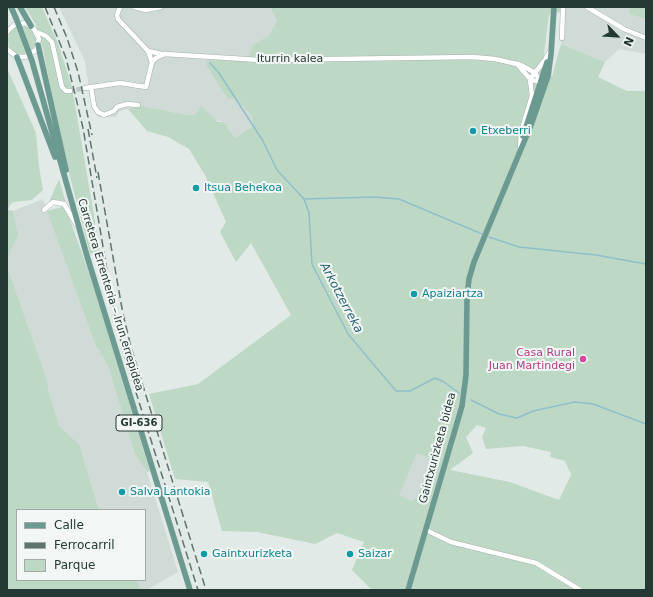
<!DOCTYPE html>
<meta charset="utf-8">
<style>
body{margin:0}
#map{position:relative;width:653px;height:597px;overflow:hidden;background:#e2eae7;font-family:"DejaVu Sans",sans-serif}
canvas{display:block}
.frame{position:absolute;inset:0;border:8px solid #243934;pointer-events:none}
.legend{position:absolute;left:16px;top:509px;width:130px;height:72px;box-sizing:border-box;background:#f2f7f5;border:1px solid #a0aba8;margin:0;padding:5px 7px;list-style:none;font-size:12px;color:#243934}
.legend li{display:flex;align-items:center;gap:8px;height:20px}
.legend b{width:20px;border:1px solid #a0aba8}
.north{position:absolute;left:597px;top:16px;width:40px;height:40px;-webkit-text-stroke:3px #f2f7f5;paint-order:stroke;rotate:115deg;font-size:11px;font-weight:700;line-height:16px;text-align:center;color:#243934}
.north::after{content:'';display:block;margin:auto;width:14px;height:18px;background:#243934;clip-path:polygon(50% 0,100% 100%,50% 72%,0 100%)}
</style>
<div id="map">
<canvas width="653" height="597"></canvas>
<div class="frame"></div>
<ul class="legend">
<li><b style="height:5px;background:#6b9b90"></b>Calle</li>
<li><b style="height:5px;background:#5e756f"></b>Ferrocarril</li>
<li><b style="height:11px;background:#bdd9c5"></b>Parque</li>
</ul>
<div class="north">N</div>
</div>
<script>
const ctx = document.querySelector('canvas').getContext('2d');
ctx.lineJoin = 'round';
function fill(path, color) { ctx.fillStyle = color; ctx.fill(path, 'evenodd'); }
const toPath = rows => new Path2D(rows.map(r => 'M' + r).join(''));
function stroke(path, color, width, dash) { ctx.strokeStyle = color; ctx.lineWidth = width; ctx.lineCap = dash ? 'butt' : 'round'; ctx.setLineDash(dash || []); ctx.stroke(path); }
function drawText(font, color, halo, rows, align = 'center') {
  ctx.font = font + ' "DejaVu Sans",sans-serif'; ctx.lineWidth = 4; ctx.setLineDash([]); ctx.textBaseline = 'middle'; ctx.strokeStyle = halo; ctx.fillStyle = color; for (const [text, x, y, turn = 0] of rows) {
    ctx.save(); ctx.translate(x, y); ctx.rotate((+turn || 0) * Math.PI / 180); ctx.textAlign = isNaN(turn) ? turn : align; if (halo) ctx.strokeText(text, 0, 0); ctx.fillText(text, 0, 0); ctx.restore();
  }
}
const built = toPath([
 [59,7,270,7,277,21,269,35,253,45,245,67,225,84,252,117,253,126,235,138,224,122,196,114,187,115,142,106,120,111,115,117,98,117,92,109,85,61],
 [561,7,630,7,628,14,646,19,646,54,619,49,605,62,561,44],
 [43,199,95,344,108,366,135,454,147,472,178,572,147,590,141,590,137,580,145,580,145,510,99,510,79,444,60,427,49,392,47,380,7,266,7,259,18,235,13,211],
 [417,453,429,458,432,463,416,498,411,501,398,496]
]);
const green = toPath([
 [25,7,42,7,58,43,72,87,100,251,90,254,61,142,43,49,36,25],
 [270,7,561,7,561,12,549,14,543,62,552,77,561,44,605,62,598,77,627,91,646,91,646,590,372,590,352,570,364,542,337,533,315,544,257,532,222,531,208,482,175,479,149,394,198,384,291,315,251,243,236,262,220,232,226,222,205,175,189,149,168,137,147,131,128,109,142,106,187,115,196,114,201,106,218,122,224,122,235,138,253,126,252,117,236,98,228,99,206,65,207,61,215,59,247,61,253,45,269,35,277,21],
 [477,425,486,428,482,437,486,449,523,446,551,452,550,457,565,461,571,475,559,500,510,482,450,470,473,453,466,437],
 [417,453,429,458,432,463,416,498,411,501,399,495],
 [630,7,646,7,646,19,628,14],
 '8 40a14 14 0 1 1 28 0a14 14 0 1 1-28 0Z',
 [7,68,36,133,39,166,43,190,32,200,13,202,10,205,8,210,13,211,18,235,7,259],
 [59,179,66,203,59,200,49,202],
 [65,206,95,290,150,471,147,472,135,454,108,366,95,344,47,211],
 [7,266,47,380,49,392,60,427,79,444,99,510,17,510,17,580,137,580,141,590,7,590]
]);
const stream = toPath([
 [210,63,219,73,263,141,277,170,304,199,309,213,312,264,348,334,396,391,410,391,435,378,444,382,459,393],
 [304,199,374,197,399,199,482,234],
 [489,237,519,247,596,255,646,264],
 [471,400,499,414,517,418,533,411,575,402,593,404,646,424]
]);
const minorTunnel = toPath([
 [70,91,85,88]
]);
const minor = toPath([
 [120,7,117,15,118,19,148,51,152,62],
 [134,7,146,10,161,7],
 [587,7,624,29,646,38],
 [7,32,14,25,26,23,34,29,39,39,36,50,25,57,17,57,7,49],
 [37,32,46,36,52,42,62,87,66,91,70,91],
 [562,38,563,7],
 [148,51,162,54],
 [530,79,545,60,551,49],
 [91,87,94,106,98,112,104,115,114,111,117,107,127,104,138,105],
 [85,88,120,83,146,87,152,62,156,58,165,54,260,60,473,57,495,59,517,64,523,66,535,73,541,82,531,80,517,64],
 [520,149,521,132,532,96,530,79],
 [44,210,53,202,64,204,76,224],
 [426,530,451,542,536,563,580,590]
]);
const major = toPath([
 [11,7,16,18],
 [20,7,31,26],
 [38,45,66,170],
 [17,57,55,157],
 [32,61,87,256,190,590],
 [523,136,547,62],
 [408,590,462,406,466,375,467,297,469,279,474,262,531,125,548,76,551,54,554,7]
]);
const rail = toPath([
 [45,7,66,58,75,94,83,128,113,306,123,351,198,590],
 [54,7,67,38,78,72,92,135],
 [88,129,97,178],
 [98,172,123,314,131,347,206,590]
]);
const majorBridge = toPath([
 [16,18,32,61]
]);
const markers = [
 [473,131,4,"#0f9aa8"],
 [196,188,4,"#0f9aa8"],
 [414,294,4,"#0f9aa8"],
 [583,359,4,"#d1479c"],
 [122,492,4,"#0f9aa8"],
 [204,554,4,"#0f9aa8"],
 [350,554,4,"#0f9aa8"]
];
const shields = [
 [139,423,46]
];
const shieldNames = [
 ["GI-636",139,423]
];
const streetNames = [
 ["Iturrin kalea",290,59],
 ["Carretera Errenteria – Irun errepidea",110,295,73],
 ["Gaintxurizketa bidea",438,448,-75]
];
const cultureNames = [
 ["Etxeberri",481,131],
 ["Itsua Behekoa",204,188],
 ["Apaiziartza",422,294],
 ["Salva Lantokia",130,492],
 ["Gaintxurizketa",212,554],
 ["Saizar",358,554]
];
const hotelNames = [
 ["Casa Rural",575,353],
 ["Juan Martindegi",575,366]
];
const waterNames = [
 ["Arkotzerreka",341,298,62]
];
fill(built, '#d0dad6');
fill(green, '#bdd9c5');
stroke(stream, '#90bfc9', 1.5);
stroke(minorTunnel, '#bcc7c3', 4.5, [4.5, 2]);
stroke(minor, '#a5b1ae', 5.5);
stroke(major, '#bdc4c2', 6);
stroke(minor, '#fff', 4.5);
stroke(major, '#6b9b90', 5.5);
stroke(rail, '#5e756f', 1.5, [8, 4]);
stroke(majorBridge, '#bdc4c2', 6, []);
stroke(majorBridge, '#6b9b90', 5.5);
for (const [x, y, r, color] of markers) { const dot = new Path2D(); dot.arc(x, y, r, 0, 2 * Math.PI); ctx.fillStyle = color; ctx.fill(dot); stroke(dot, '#f2f7f5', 1.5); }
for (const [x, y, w] of shields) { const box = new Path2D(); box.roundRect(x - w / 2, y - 8, w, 16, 3); ctx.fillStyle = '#f2f7f5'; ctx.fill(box); stroke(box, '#243934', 1); }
drawText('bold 10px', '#243934', null, shieldNames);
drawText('11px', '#243934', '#f2f7f5', streetNames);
drawText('11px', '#0d838f', '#f2f7f5', cultureNames, 'left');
drawText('11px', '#b23c85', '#f2f7f5', hotelNames, 'right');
drawText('italic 12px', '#25606e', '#f2f7f5', waterNames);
</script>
